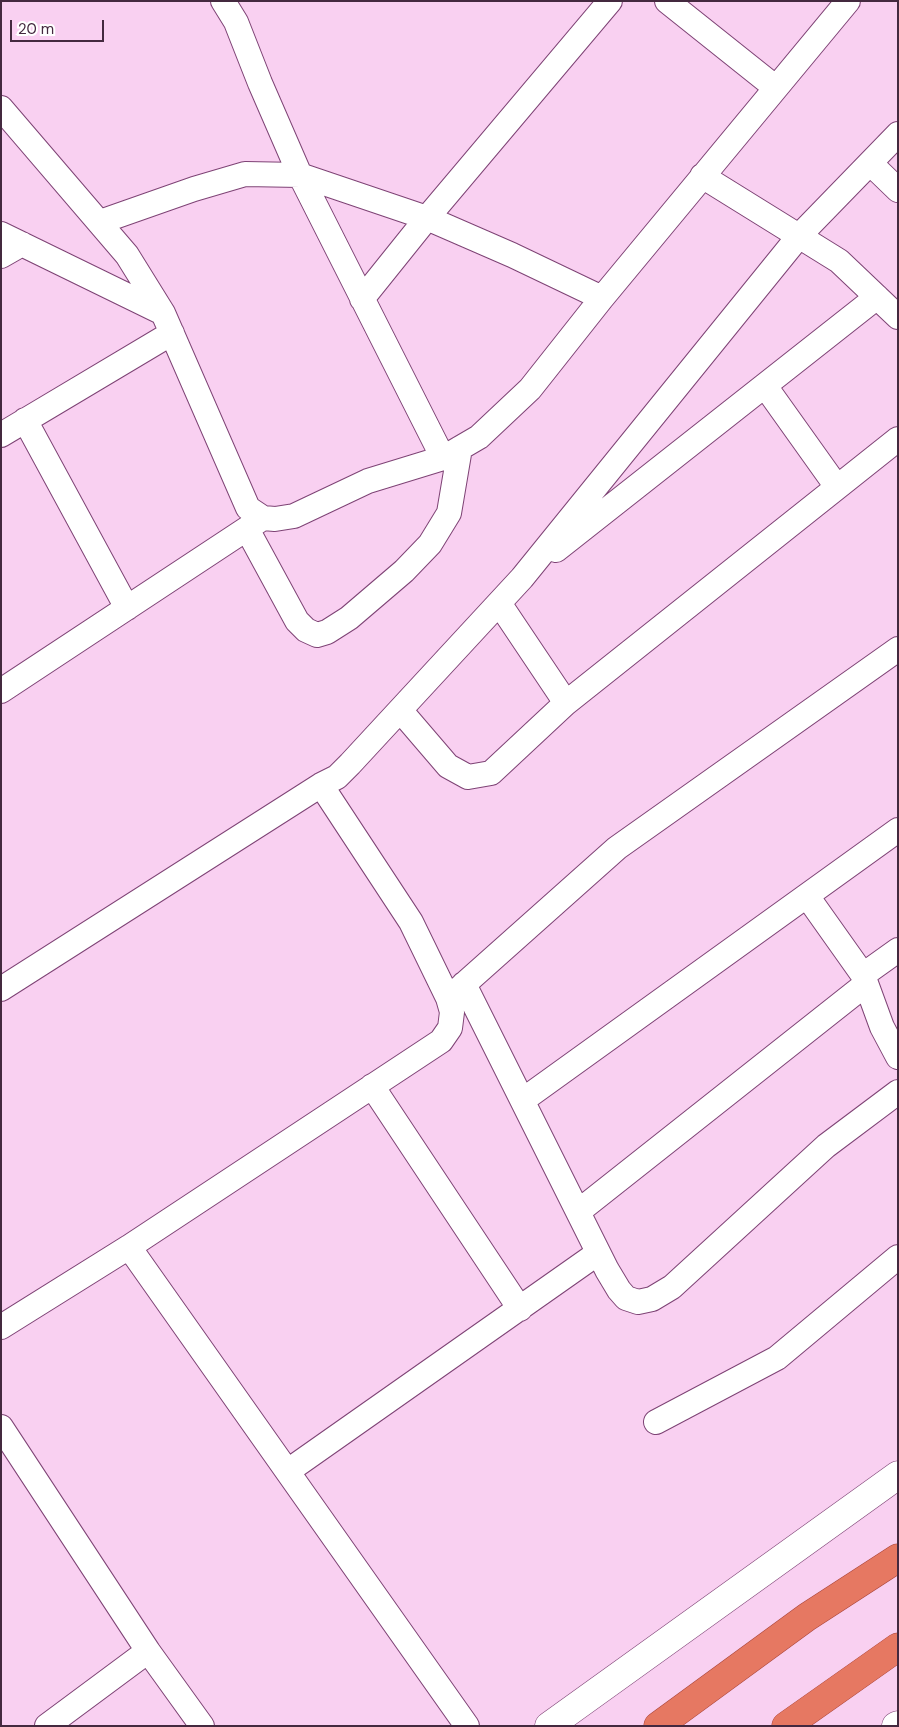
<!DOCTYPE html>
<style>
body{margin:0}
#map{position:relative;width:899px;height:1727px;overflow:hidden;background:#f9d0f1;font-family:"DM Sans",sans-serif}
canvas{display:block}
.frame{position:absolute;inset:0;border:2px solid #44293f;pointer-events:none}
.scale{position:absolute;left:10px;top:20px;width:94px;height:22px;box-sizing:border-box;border:2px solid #44293f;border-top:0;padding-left:6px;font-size:15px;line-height:18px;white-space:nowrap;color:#44293f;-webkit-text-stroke:4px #fff;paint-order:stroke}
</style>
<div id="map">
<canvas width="899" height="1727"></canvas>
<div class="frame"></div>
<div class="scale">20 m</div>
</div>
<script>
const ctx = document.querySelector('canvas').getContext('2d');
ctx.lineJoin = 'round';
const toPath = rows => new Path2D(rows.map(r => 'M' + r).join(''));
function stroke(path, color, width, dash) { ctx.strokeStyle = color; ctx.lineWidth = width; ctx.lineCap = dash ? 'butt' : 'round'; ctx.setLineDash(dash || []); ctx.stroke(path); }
const minor = toPath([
 [223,1,236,22,260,83,300,175,443,458],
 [667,1,776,88],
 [1,108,127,255,163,313,248,508,263,518,275,519,294,516,368,481,443,458,479,437,530,389,602,298,848,1],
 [870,163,898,190],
 [702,176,839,261,898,317],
 [100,222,194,189,245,174,300,175,427,218,512,255,602,298],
 [1,234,163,313],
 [1,256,22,244],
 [362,299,427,218,610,1],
 [765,386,837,487],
 [25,420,127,608],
 [1,435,172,333],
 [247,529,297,621,306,630,317,635,327,632,349,618,404,571,430,544,449,513,460,448],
 [556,550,877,297],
 [499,603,566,703],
 [1,691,260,520],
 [400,710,448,766,468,777,491,773,566,703,898,439],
 [807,896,863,975,882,1027,898,1057],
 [863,975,898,950],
 [464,984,607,1270,619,1290,626,1298,638,1302,652,1299,672,1287,826,1146,898,1092],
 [1,989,321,785,337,777,350,764,522,578,799,236,898,134],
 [452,995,617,848,898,649],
 [372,1086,520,1309],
 [523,1100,898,830],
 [579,1211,866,984],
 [129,1247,467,1726],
 [1,1327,129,1247,441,1041,450,1028,452,1012,448,998,411,922,321,785],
 [656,1422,777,1358,898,1257],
 [1,1427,148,1651],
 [288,1471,598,1253],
 [47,1726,148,1651,202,1726]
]);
const tertiary = toPath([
 [549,1726,898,1475],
 [896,1726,898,1725]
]);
const trunk = toPath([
 [658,1726,807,1617,898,1558],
 [786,1726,898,1647]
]);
stroke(minor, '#7e4375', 26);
stroke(tertiary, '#7e4375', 29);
stroke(trunk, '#a9463c', 29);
stroke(minor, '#fff', 24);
stroke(tertiary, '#fff', 28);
stroke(trunk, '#e67862', 28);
</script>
